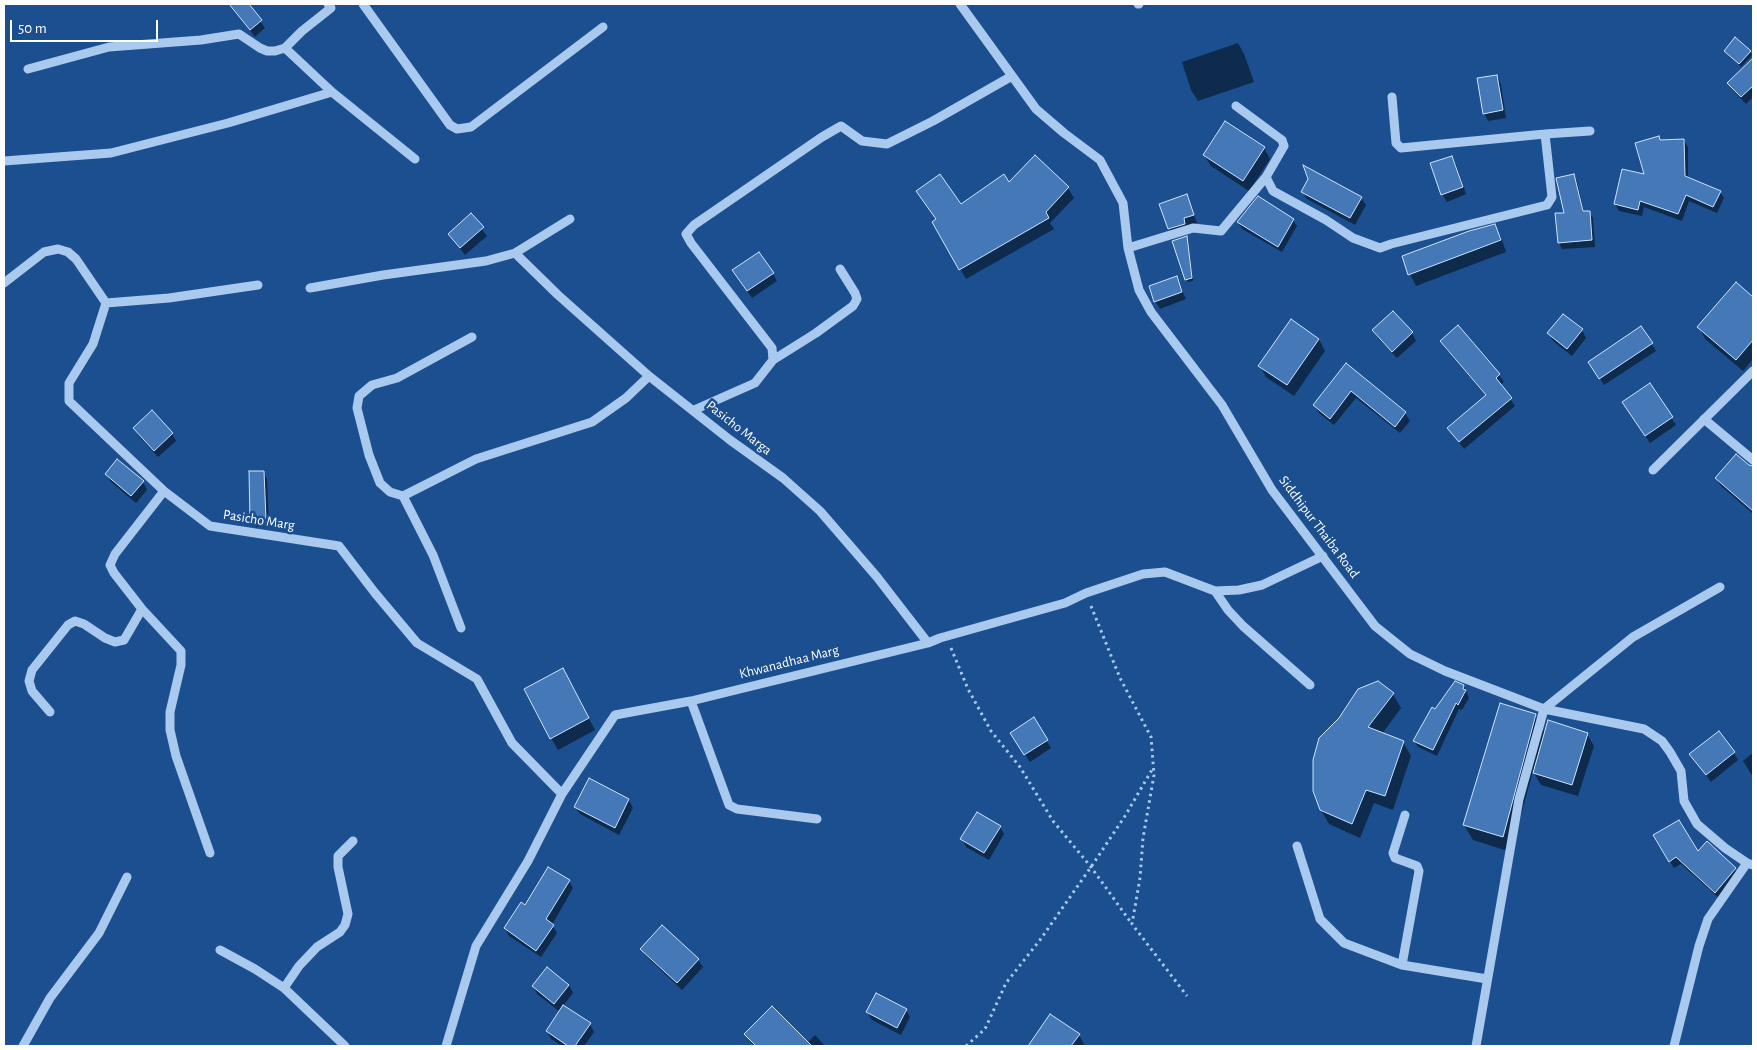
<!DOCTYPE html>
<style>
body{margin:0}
#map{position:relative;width:1757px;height:1050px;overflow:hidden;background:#1b4f8f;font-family:"Alegreya Sans",sans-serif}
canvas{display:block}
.frame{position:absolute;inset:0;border:5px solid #fff;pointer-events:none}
.scale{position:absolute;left:10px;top:20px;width:148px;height:22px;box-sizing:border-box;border:2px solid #fff;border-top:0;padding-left:6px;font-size:15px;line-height:18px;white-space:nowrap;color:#fff;-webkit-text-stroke:4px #1b4f8f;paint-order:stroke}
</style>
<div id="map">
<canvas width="1757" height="1050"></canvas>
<div class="frame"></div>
<div class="scale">50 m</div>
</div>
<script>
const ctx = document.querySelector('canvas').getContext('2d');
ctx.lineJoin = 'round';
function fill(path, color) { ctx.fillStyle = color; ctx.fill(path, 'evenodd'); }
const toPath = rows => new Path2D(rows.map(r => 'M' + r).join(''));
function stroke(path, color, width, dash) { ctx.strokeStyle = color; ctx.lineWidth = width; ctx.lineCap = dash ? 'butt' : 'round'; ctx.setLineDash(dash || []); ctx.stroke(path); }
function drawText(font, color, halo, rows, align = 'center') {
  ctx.font = font + ' "Alegreya Sans",sans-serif'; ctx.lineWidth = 5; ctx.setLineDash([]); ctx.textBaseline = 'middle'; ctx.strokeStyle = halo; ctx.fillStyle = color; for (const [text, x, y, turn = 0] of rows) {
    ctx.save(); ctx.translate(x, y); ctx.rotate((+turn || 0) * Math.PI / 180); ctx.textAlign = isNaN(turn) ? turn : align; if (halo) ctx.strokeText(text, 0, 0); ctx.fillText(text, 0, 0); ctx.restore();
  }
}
const shadow = toPath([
 [230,4,248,4,265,28,255,37],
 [1238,43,1244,54,1254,82,1198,101,1191,90,1182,62],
 [1725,51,1750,51,1752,55,1741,67],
 [1752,60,1753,97,1746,104,1733,90,1729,83],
 [1497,76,1501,84,1506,118,1488,121,1484,113],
 [1660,141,1684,141,1688,147,1688,178,1720,192,1724,198,1717,213,1689,201,1682,221,1644,207,1642,216,1619,211,1615,204,1646,176],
 [1264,148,1270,159,1249,191,1211,166,1204,155],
 [1035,157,1068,188,1074,198,1050,223,1054,229,966,279,933,222,961,206,1009,184],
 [1452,157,1456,164,1466,194,1447,202,1442,194],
 [1573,175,1577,181,1584,212,1589,212,1593,218,1595,247,1562,249,1559,243],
 [1302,192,1361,198,1366,205,1355,225,1307,199],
 [1186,195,1197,223,1188,226,1173,236,1169,229],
 [471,215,487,236,465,255,449,234],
 [1293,220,1297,226,1282,252,1242,229,1238,222],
 [1494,226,1501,237,1506,252,1416,286,1410,274],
 [1186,238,1188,241,1193,281,1188,282,1186,279],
 [773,274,777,281,752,298,738,278],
 [1176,278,1186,299,1160,309,1155,301],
 [1736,284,1753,299,1753,359,1743,371,1705,339,1699,327],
 [1458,326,1499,375,1504,382,1500,385,1515,406,1464,449,1448,428,1486,396,1445,348,1441,341],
 [1373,330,1412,333,1416,341,1397,358,1378,338],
 [1582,330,1586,338,1572,356,1553,341,1549,333],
 [1319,339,1325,351,1294,396,1266,377,1260,366],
 [1652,344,1656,351,1604,385,1594,369],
 [1347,365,1405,413,1410,421,1400,433,1356,398,1334,425,1319,413,1314,405],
 [1649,385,1676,425,1650,443,1628,409],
 [134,428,172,434,176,441,158,457,138,435],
 [1749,466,1753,466,1753,514,1720,485,1716,478],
 [263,472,267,479,269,526,256,527,252,519],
 [106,474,143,482,147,490,136,503,111,482],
 [569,681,595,730,558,750,551,738],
 [1464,686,1469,698,1462,710,1459,709,1437,756,1418,747,1414,741,1435,711],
 [1393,694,1401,708,1382,734,1403,742,1411,756,1393,810,1374,803,1360,838,1329,824,1321,810,1314,791],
 [1535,715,1545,733,1587,734,1594,746,1578,796,1541,785,1533,771,1511,852,1473,840,1464,825],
 [1033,719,1051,748,1030,762,1016,741],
 [1734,753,1738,760,1711,782,1691,754],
 [1753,753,1753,777,1743,761],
 [589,780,629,800,633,808,619,835,580,814,575,807],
 [1000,827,1004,834,989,860,966,847,962,839],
 [1655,836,1735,869,1739,877,1720,899,1681,864,1674,868],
 [569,881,573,888,552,925,557,933,541,957,509,936,505,928,526,907],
 [641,949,698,960,703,967,682,990,646,956],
 [569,985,573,993,563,1006,590,1024,594,1032,584,1046,562,1046,551,1039,547,1031,560,1012,537,994,533,986],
 [906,1010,910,1017,901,1035,872,1020,867,1012],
 [1051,1016,1079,1035,1084,1044,1083,1046,1030,1046],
 [745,1034,807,1043,815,1035,825,1046,754,1046]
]);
const building = toPath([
 [229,4,249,4,262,20,250,30,229,4],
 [1735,37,1751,51,1739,64,1724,51,1735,37],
 [1753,58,1753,86,1741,97,1727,83,1753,58],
 [1497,75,1503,110,1483,114,1477,78,1497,75],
 [1225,121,1265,147,1243,181,1203,155,1225,121],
 [1659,136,1660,140,1684,139,1685,176,1721,191,1713,207,1686,195,1678,214,1640,201,1638,210,1614,204,1622,169,1644,174,1635,143,1659,136],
 [1035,155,1069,187,1046,212,1049,218,959,270,932,222,936,219,916,191,940,174,961,204,1004,174,1009,182,1035,155],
 [1452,156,1463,187,1441,195,1430,163,1452,156],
 [1303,165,1362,197,1350,218,1301,192,1308,179,1303,165],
 [1574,174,1583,211,1590,211,1592,240,1558,243,1555,213,1564,213,1556,178,1574,174],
 [1187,194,1194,215,1184,218,1185,224,1168,229,1159,204,1187,194],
 [1258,196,1294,219,1278,247,1237,222,1258,196],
 [471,213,484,227,460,248,448,234,471,213],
 [1495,224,1501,240,1408,275,1402,256,1469,231,1495,224],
 [1187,236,1192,278,1185,280,1172,241,1187,236],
 [759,252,774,273,747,291,732,270,759,252],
 [1177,276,1182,292,1154,302,1149,286,1177,276],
 [1736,282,1753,297,1753,340,1736,360,1697,327,1736,282],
 [1393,311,1413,332,1392,352,1372,330,1393,311],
 [1563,314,1583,329,1567,349,1547,333,1563,314],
 [1291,319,1319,339,1287,385,1258,366,1291,319],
 [1458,325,1500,374,1496,378,1512,398,1459,442,1447,428,1486,395,1440,341,1458,325],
 [1641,326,1653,343,1599,379,1588,362,1641,326],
 [1346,363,1406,412,1395,427,1351,391,1330,419,1313,405,1346,363],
 [1650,383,1673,417,1645,436,1622,402,1650,383],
 [152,410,173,433,154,451,133,428,152,410],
 [1736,454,1749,465,1753,466,1753,511,1715,478,1736,454],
 [117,459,144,481,131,496,105,474,117,459],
 [249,471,264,471,266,519,250,520,249,471],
 [563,668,589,718,550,739,524,689,563,668],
 [1378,681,1394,693,1368,727,1404,741,1385,796,1366,790,1352,824,1320,810,1313,791,1313,760,1319,738,1339,718,1358,689,1378,681],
 [1455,681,1464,685,1463,689,1466,690,1458,705,1456,703,1433,750,1413,741,1432,707,1435,709,1455,681],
 [1500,703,1536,714,1503,837,1463,825,1500,703],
 [1034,717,1048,740,1024,755,1010,733,1034,717],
 [1548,720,1588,733,1572,785,1533,773,1548,720],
 [1719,731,1735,752,1706,775,1689,754,1719,731],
 [589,778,629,799,615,828,574,807,589,778],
 [977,812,1001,826,984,853,960,839,977,812],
 [1679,820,1698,851,1707,841,1736,868,1715,893,1676,857,1669,862,1653,835,1679,820],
 [548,867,570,880,546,919,554,925,536,951,504,928,521,902,525,905,548,867],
 [662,925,699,959,677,983,640,949,662,925],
 [547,967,569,985,554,1004,532,986,547,967],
 [876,993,907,1009,897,1028,866,1012,876,993],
 [563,1005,591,1023,575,1046,568,1046,546,1031,563,1005],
 [772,1006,812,1046,756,1046,744,1034,772,1006],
 [1050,1014,1080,1034,1071,1046,1028,1046,1050,1014]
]);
const path = toPath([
 [1091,606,1120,678,1151,737,1154,775,1143,838,1140,878,1132,924,1187,996],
 [951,648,968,689,991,731,1020,767,1053,821,1091,867,1132,924],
 [966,1046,985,1029,1006,983,1040,940,1091,867,1125,816,1153,768]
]);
const minor = toPath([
 [328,4,331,8,302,31,285,48,332,92,415,159],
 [363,4,450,125,457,129,471,127,603,27],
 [960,4,1036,109,1064,133,1100,160,1123,203,1128,248,1139,290,1151,312,1222,405,1272,490,1375,626,1410,654,1445,671,1544,709,1644,729,1662,741,1670,752,1681,771,1684,801,1697,824,1725,848,1747,863,1753,865],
 [1138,4,1139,4],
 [28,69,109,47,201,40,239,34,260,48,267,51,275,51,285,48],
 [1392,97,1396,143,1401,148,1545,134,1590,131],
 [1236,106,1282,140,1284,146,1266,177],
 [4,161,111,153,228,123,332,92],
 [1128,248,1193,228,1221,231,1266,177,1273,191,1326,220,1353,238,1380,248,1391,244,1547,205,1552,197,1545,134],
 [515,253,558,295,649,376,730,440,783,478,820,511,877,577,928,643],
 [4,283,44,252,58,249,68,252,76,259,106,303,93,344,69,383,69,401,164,491,210,526,339,546,375,593,417,643,477,679,512,743,562,794],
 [310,288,383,275,486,261,515,253,570,219],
 [106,303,169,298,258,285],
 [472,337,397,378,372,385,359,396,357,408,369,455,380,483,390,492,403,496,476,459,592,422,626,398,649,376],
 [773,360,816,333,853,306,857,299,855,293,840,269],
 [694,410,755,383,773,360,772,348,691,243,686,234,694,225,822,137,841,126,862,141,887,144,933,121,1012,76],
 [1704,419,1753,460],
 [1653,470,1753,371],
 [164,491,115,554,110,565,114,573,142,609,181,651,181,665,170,712,170,730,176,756,210,853],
 [403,496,433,555,461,628],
 [1215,591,1228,610,1243,626,1310,685],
 [691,701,729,805,737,809,817,819],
 [50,712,32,691,29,681,32,670,68,625,75,621,84,624,105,638,115,642,124,640,142,609],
 [1297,846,1320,919,1344,943,1402,965,1487,979],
 [220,950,255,969,284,988,345,1046],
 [1402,965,1419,871,1417,866,1395,858,1393,853,1405,815],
 [284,988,299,966,317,947,340,932,345,925,348,914,338,867,338,856,353,841],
 [23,1046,50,998,99,933,127,877],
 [446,1046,476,946,528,861,562,794,615,715,691,701,928,643,940,638,1065,603,1086,593,1143,574,1165,572,1215,591,1239,590,1262,585,1323,556],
 [1476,1046,1519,799,1544,709,1633,637,1720,587],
 [1674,1046,1699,946,1708,919,1747,863]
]);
const streetNames = [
 ["Pasicho Marga",739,428,38],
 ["Pasicho Marg",259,520,9],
 ["Siddhipur Thaiba Road",1319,527,53],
 ["Khwanadhaa Marg",789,662,-14]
];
fill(shadow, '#0007');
fill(building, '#4478b7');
stroke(building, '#cfe3fa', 1);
stroke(path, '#a9c9ee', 3, [2.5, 4]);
stroke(minor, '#a9c9ee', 9);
drawText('14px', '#fff', '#1b4f8f', streetNames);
</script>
